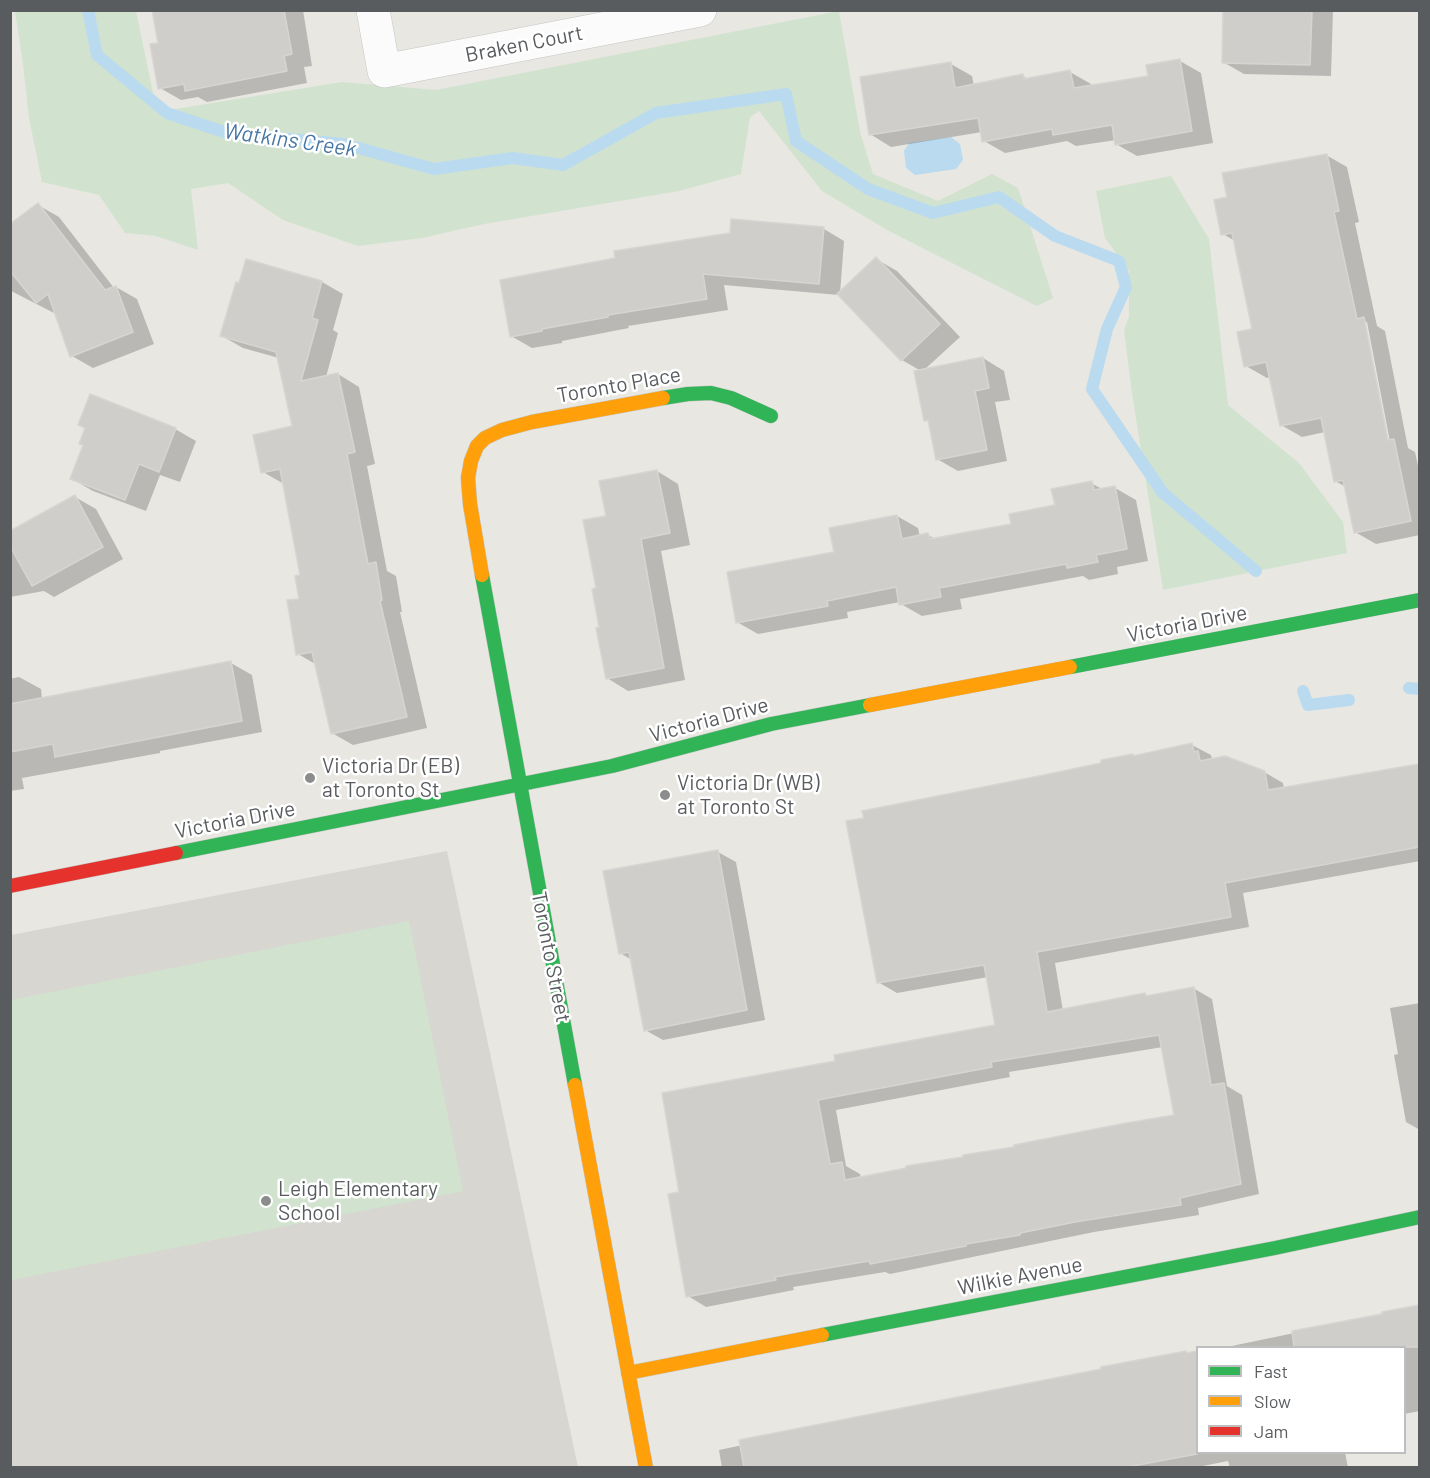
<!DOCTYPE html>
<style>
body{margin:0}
#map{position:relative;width:1430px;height:1478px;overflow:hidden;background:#e8e7e2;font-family:Barlow,sans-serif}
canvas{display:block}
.frame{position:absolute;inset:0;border:12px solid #595c5f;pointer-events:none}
.legend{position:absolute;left:1196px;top:1346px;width:210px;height:108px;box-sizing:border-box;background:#fff;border:2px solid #bdbebf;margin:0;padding:8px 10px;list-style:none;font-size:18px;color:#595c5f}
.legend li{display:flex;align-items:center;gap:12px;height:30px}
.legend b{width:30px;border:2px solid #bdbebf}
</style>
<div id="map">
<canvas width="1430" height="1478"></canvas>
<div class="frame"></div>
<ul class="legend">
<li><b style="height:8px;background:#30b455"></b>Fast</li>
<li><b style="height:8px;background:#ff9f0a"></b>Slow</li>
<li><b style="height:8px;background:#e5322d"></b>Jam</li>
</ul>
</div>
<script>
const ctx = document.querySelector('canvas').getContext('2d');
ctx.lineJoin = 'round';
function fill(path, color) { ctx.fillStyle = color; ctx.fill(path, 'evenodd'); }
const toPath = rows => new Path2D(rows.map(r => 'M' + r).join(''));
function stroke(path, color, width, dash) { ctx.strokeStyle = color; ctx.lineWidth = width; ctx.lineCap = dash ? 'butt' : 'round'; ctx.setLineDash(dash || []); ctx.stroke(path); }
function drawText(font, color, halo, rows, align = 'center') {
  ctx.font = font + ' Barlow,sans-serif'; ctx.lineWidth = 5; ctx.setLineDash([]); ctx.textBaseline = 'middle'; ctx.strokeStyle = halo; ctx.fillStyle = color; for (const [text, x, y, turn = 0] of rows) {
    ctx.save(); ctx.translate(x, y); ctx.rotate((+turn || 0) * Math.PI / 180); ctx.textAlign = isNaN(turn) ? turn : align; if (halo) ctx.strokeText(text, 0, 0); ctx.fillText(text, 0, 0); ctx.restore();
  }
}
const education = toPath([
 [447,851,578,1467,11,1468,11,935]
]);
const green = toPath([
 [15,11,136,11,157,112,342,82,436,90,839,11,860,132,873,174,938,201,992,174,1018,188,1053,298,1037,306,887,230,822,191,759,111,750,117,741,174,679,191,484,224,422,238,358,246,283,220,228,183,191,189,198,250,156,236,125,233,99,195,42,182,29,118,23,64],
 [1171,176,1209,239,1228,405,1299,463,1343,522,1347,553,1163,590,1132,393,1124,330,1129,317,1129,271,1105,238,1096,191],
 [409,921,463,1191,11,1280,11,1000]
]);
const water = toPath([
 [951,137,960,144,963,160,956,169,915,175,906,168,904,151,909,143]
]);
const shadow = toPath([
 [153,10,303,10,312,66,304,67,307,83,207,102,198,97,181,100,160,88,160,44],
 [1224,10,1333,10,1331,76,1244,74,1223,62],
 [1180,61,1201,73,1213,143,1137,156,1116,144,1116,140,1076,146,1067,141,1005,153,984,141,982,132,891,147,870,134,951,64,972,76,974,86,1023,76,1029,80,1070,72,1091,84,1092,87,1149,77],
 [1326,155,1347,167,1359,222,1355,223,1377,326,1385,331,1408,448,1415,452,1420,475,1420,535,1376,544,1355,532,1346,487,1335,481,1325,432,1302,437,1281,425,1271,377,1267,378,1246,366,1254,330,1235,241,1223,234,1228,198],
 [1364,322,1367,322,1391,447,1388,448],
 [38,205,59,217,114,288,116,287,137,299,154,344,93,368,72,356,56,314,13,292,10,288,10,226],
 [824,229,844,241,840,294,876,259,897,271,960,337,924,370,983,358,1004,371,1010,400,995,402,1007,461,958,471,937,459,930,422,925,420,921,371,902,360,839,295,724,285,728,310,628,326,629,328,562,341,562,343,532,348,511,336],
 [322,282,343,294,333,330,338,333,326,377,338,374,359,387,375,464,367,466,387,571,396,576,402,612,400,612,427,728,353,745,332,733,317,665,298,654,302,576,284,484,263,472,294,428,279,358,243,348,222,336],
 [175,429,196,441,180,482,160,475,146,511,93,491,72,479],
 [657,471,678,484,690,545,661,551,685,680,628,691,607,678,598,590,607,517],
 [1091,483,1104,490,1115,488,1136,500,1148,561,1117,567,1118,574,1089,580,1083,576,960,599,962,609,922,616,901,604,900,602,847,612,848,618,758,634,737,622,836,553,897,516,918,528,920,537,928,535,935,539,1013,525,1056,507],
 [75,497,96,509,123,559,54,597,44,591,10,597,10,532],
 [231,663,252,675,262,732,160,751,160,753,22,778,24,789,10,791,10,679,19,677,41,689,42,699],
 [1192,745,1211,755,1212,760,1264,772,1283,783,1284,789,1420,765,1420,861,1243,893,1249,927,1055,963,1063,1011,1145,995,1149,997,1193,988,1212,999,1227,1086,1242,1095,1259,1194,1198,1208,1199,1215,1094,1232,890,1274,885,1272,793,1287,794,1290,706,1307,688,1296,681,1193,837,1063,996,1026,988,977,897,993,878,982,1044,777,1133,755,1135,757],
 [1163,1047,1175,1117,861,1179,860,1174,846,1166,836,1110,1010,1077,1009,1072],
 [718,852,736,862,765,1020,663,1040,645,1030,632,960,620,953],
 [1420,1003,1420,1130,1406,1122,1394,1055,1398,1054,1390,1008],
 [1420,1307,1420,1411,1404,1414,1404,1348,1222,1348],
 [1186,1352,1189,1354,1198,1352,1198,1452,1345,1452,1348,1468,1230,1468,1228,1461,1193,1468,722,1468,719,1450]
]);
const stream = toPath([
 [88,10,97,55,167,113,227,133,344,144,434,169,513,158,563,165,656,113,786,94,796,141,868,189,933,213,999,197,1055,236,1119,261,1126,287,1107,329,1092,389,1163,493,1256,571],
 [1409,688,1420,689],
 [1303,691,1308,705,1349,700]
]);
const building = toPath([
 [152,10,284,10,292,54,284,56,287,71,185,91,184,84,158,89,150,44,158,43,152,10],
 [1223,10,1312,10,1310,65,1222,63,1223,10],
 [1180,59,1192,131,1115,145,1112,125,1053,135,1052,129,982,142,978,118,869,135,860,77,951,62,955,88,1023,74,1024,79,1070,70,1074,88,1148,76,1146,65,1180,59],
 [1327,154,1339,211,1334,212,1357,319,1364,317,1388,440,1394,439,1411,521,1354,533,1343,480,1334,482,1321,418,1280,426,1266,362,1244,367,1237,332,1252,329,1232,233,1221,235,1214,200,1227,197,1222,173,1327,154],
 [38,203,105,290,116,286,133,332,70,357,48,294,36,303,10,271,10,224,38,203],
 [731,219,824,227,819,284,703,274,707,299,608,315,608,317,542,329,542,331,510,337,500,280,615,258,614,251,730,233,731,219],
 [876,257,940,324,901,361,837,294,876,257],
 [246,259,322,281,312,318,318,320,301,381,338,373,355,452,347,454,368,564,376,562,382,600,380,601,407,717,331,734,312,652,296,655,287,600,299,599,295,576,300,575,280,469,261,473,253,435,292,426,276,352,220,336,236,282,239,283,246,259],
 [983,357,989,388,975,391,987,450,936,460,928,420,924,421,914,371,983,357],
 [90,394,176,428,159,472,139,464,125,500,70,479,83,445,79,444,85,428,78,425,90,394],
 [657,470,670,533,641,539,664,668,606,679,596,628,599,627,592,589,596,588,583,520,606,516,599,481,657,470],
 [1092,481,1094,490,1115,486,1127,549,1096,555,1098,562,1067,568,1066,564,939,588,941,597,899,605,896,587,827,601,828,606,736,623,727,572,834,552,829,528,897,515,902,539,928,533,930,539,1011,524,1009,514,1055,505,1051,489,1092,481],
 [75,495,103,547,32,586,10,546,10,531,75,495],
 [231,661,242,721,55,757,53,744,10,752,10,704,231,661],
 [1192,743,1194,752,1198,751,1200,761,1225,756,1265,771,1268,790,1419,764,1419,847,1225,883,1231,917,1037,952,1047,1012,1145,993,1146,996,1194,987,1211,1085,1224,1083,1241,1184,1180,1198,1181,1205,1075,1222,1020,1233,1020,1235,966,1244,966,1246,870,1264,869,1261,775,1277,776,1280,686,1297,668,1194,679,1192,662,1093,835,1061,834,1055,995,1025,984,965,877,983,846,821,864,818,862,811,1044,775,1101,763,1101,760,1133,754,1133,756,1192,743],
 [1159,1035,1174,1115,1121,1124,1014,1145,1014,1147,963,1155,963,1157,906,1166,906,1168,845,1180,842,1162,830,1164,818,1100,992,1067,991,1062,1159,1035],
 [718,850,747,1010,644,1031,629,952,619,954,603,871,718,850],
 [1419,1305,1419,1347,1294,1347,1292,1331,1382,1314,1382,1312,1419,1305],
 [1186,1351,1187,1353,1197,1351,1197,1454,1127,1467,744,1467,739,1440,1101,1369,1101,1367,1186,1351]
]);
const street = toPath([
 [373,10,384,71,700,10]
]);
const fast = toPath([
 [663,398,688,394,711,393,731,398,771,416],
 [482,575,575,1085],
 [1070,667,1420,600],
 [176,853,612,766,771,724,870,705],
 [822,1335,1275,1248,1420,1217]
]);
const slow = toPath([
 [482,575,470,504,468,478,471,461,477,446,485,438,502,430,532,422,663,398],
 [870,705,1070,667],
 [575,1085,646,1468],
 [628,1373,822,1335]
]);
const jam = toPath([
 [10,886,176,853]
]);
const markers = [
 [310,778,6,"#8b8d8d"],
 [665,795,6,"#8b8d8d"],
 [266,1201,6,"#8b8d8d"]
];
const streetNames = [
 ["Braken Court",524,44,-11],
 ["Toronto Place",619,385,-10],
 ["Victoria Drive",1187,624,-11],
 ["Victoria Drive",709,720,-15],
 ["Victoria Drive",235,820,-11],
 ["Toronto Street",551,957,79],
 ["Wilkie Avenue",1020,1276,-11]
];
const poiNames = [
 ["Victoria Dr (EB)",322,766],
 ["at Toronto St",322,790],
 ["Victoria Dr (WB)",677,783],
 ["at Toronto St",677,807],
 ["Leigh Elementary",278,1189],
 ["School",278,1213]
];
const waterNames = [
 ["Watkins Creek",290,140,8]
];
fill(education, '#d8d6d1');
fill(green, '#d1e3cf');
fill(water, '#badaef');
fill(shadow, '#0003');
stroke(stream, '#badaef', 12);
fill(building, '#cfcecb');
stroke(building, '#d7d5d2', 1.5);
stroke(street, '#c4c4c3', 34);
stroke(fast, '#c4c5c4', 15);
stroke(slow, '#c4c5c4', 15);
stroke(jam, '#c4c5c4', 15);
stroke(street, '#fcfbfb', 33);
stroke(fast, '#30b455', 14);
stroke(slow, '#ff9f0a', 14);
stroke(jam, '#e5322d', 14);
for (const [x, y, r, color] of markers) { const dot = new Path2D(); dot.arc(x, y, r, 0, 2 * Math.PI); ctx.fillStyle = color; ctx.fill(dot); stroke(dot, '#fff', 2); }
drawText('21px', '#595c5f', '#fff', streetNames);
drawText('21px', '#595c5f', '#fff', poiNames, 'left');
drawText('italic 22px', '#4676a4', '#fff', waterNames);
</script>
